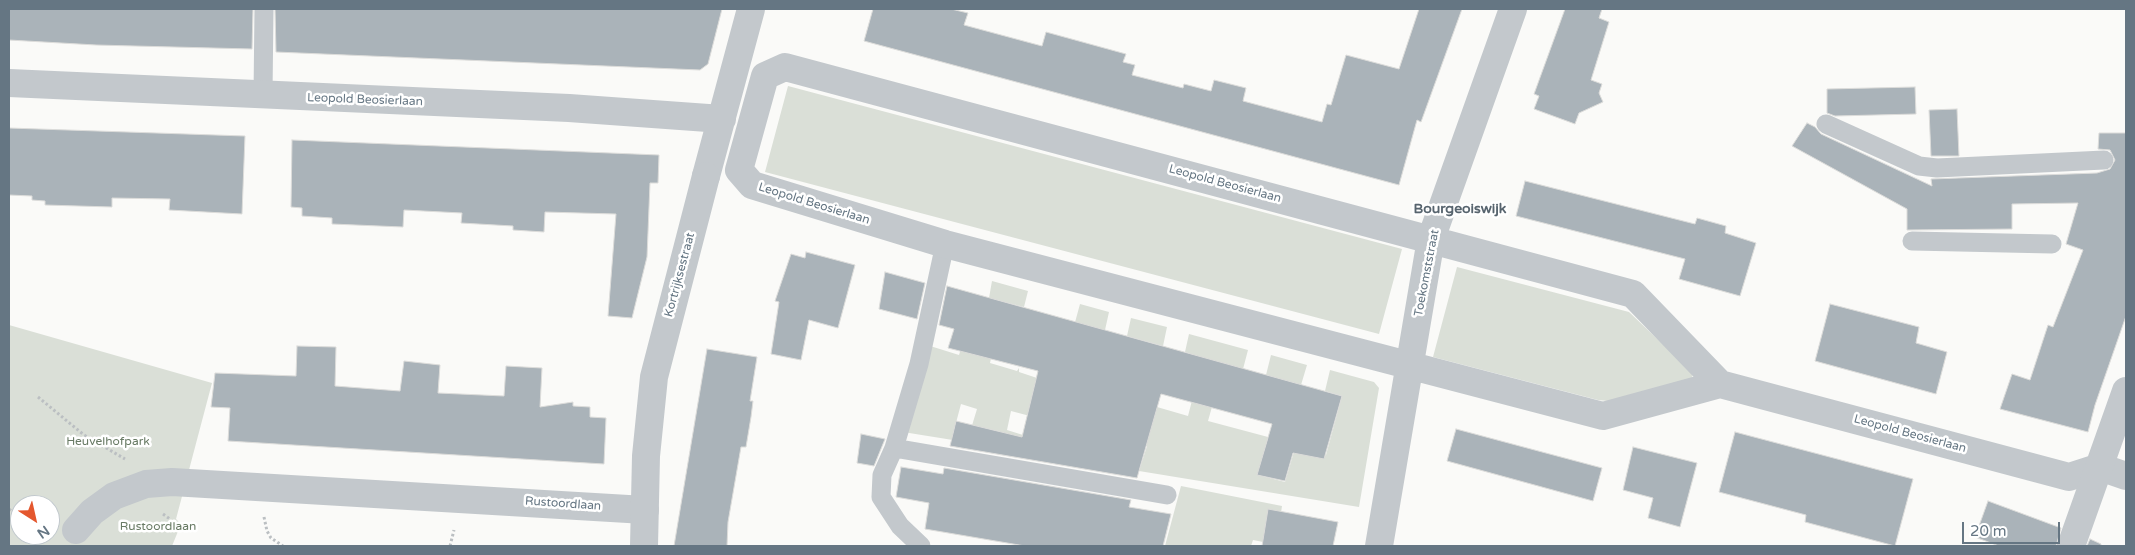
<!DOCTYPE html>
<style>
body{margin:0}
#map{position:relative;width:2135px;height:555px;overflow:hidden;background:#fafaf8;font-family:"Varela Round",sans-serif}
canvas{display:block}
.frame{position:absolute;inset:0;border:10px solid #657683;pointer-events:none}
.north{position:absolute;left:10px;top:495px;width:50px;height:50px;box-sizing:border-box;background:#fff;border:1px solid #c1c8cd;border-radius:50%;rotate:145deg;font-size:14px;font-weight:700;line-height:20px;text-align:center;color:#657683}
.north::after{content:'';display:block;margin:auto;width:18px;height:22px;background:#e4572e;clip-path:polygon(50% 0,100% 100%,50% 72%,0 100%)}
.scale{position:absolute;left:1962px;top:522px;width:98px;height:22px;box-sizing:border-box;border:2px solid #657683;border-top:0;padding-left:6px;font-size:15px;line-height:18px;white-space:nowrap;color:#657683;-webkit-text-stroke:4px #fff;paint-order:stroke}
</style>
<div id="map">
<canvas width="2135" height="555"></canvas>
<div class="frame"></div>
<div class="north">N</div>
<div class="scale">20 m</div>
</div>
<script>
const ctx = document.querySelector('canvas').getContext('2d');
ctx.lineJoin = 'round';
function fill(path, color) { ctx.fillStyle = color; ctx.fill(path, 'evenodd'); }
const toPath = rows => new Path2D(rows.map(r => 'M' + r).join(''));
function stroke(path, color, width, dash) { ctx.strokeStyle = color; ctx.lineWidth = width; ctx.lineCap = dash ? 'butt' : 'round'; ctx.setLineDash(dash || []); ctx.stroke(path); }
function drawText(font, color, halo, rows, align = 'center') {
  ctx.font = font + ' "Varela Round",sans-serif'; ctx.lineWidth = 5; ctx.setLineDash([]); ctx.textBaseline = 'middle'; ctx.strokeStyle = halo; ctx.fillStyle = color; for (const [text, x, y, turn = 0] of rows) {
    ctx.save(); ctx.translate(x, y); ctx.rotate((+turn || 0) * Math.PI / 180); ctx.textAlign = isNaN(turn) ? turn : align; if (halo) ctx.strokeText(text, 0, 0); ctx.fillText(text, 0, 0); ctx.restore();
  }
}
const green = toPath([
 [788,86,1402,249,1379,334,765,172],
 [1457,267,1629,312,1693,373,1692,378,1608,401,1598,400,1433,357],
 [992,281,1028,291,1024,307,989,298],
 [1080,304,1109,312,1105,330,1156,410,1157,407,1188,416,1203,358,1185,352,1189,334,1248,350,1243,369,1224,364,1208,421,1268,437,1258,475,1285,482,1296,445,1318,458,1326,455,1342,396,1325,391,1330,370,1374,382,1379,388,1359,507,1139,471,1147,446,1119,438,1058,385],
 [1131,318,1167,327,1163,346,1127,336],
 [9,325,212,383,176,519,181,524,172,546,9,546],
 [20,505,50,505,50,535,20,535],
 [927,345,959,355,962,345,992,354,990,363,1017,371,1019,368,1019,372,1040,379,1030,416,1011,411,1007,430,1023,435,1019,449,998,431,979,427,967,442,977,409,961,404,953,434,959,441,903,432],
 [1271,355,1307,365,1301,385,1266,375],
 [1181,486,1282,506,1279,526,1266,524,1263,542,1253,540,1251,546,1165,546]
]);
const building = toPath([
 [9,9,253,9,252,49,96,45,9,40,9,9],
 [275,9,722,9,708,64,700,70,276,52,275,9],
 [873,9,951,9,968,13,964,25,1042,46,1046,32,1126,54,1123,62,1135,65,1132,75,1183,88,1184,84,1211,91,1214,80,1246,88,1243,101,1322,122,1327,104,1331,105,1346,55,1399,69,1419,9,1462,9,1421,122,1417,120,1399,185,864,41,873,9],
 [1565,9,1602,9,1599,18,1609,22,1591,80,1602,84,1599,93,1603,102,1579,113,1575,124,1534,109,1539,96,1534,94,1565,9],
 [1915,87,1916,114,1835,116,1827,113,1827,89,1915,87],
 [1957,109,1959,156,1931,156,1929,110,1957,109],
 [1807,123,1815,127,1821,134,1932,186,1931,179,2097,173,2110,169,2115,160,2110,150,2098,149,2099,133,2126,133,2126,316,2095,405,2088,432,2000,409,2012,374,2030,380,2048,325,2053,327,2083,250,2066,244,2078,203,2012,204,2012,229,1907,230,1907,209,1792,146,1807,123],
 [9,128,245,136,242,214,169,210,170,199,112,198,112,207,45,205,45,201,32,200,32,196,9,195,9,128],
 [292,140,659,155,658,183,650,183,647,257,632,318,608,316,616,214,545,212,544,232,513,230,513,226,461,223,462,213,404,210,403,227,332,224,332,218,302,216,302,208,291,207,292,140],
 [1525,181,1695,224,1697,218,1726,226,1725,233,1756,243,1740,296,1679,279,1685,259,1516,216,1525,181],
 [806,252,855,265,838,328,809,320,801,360,771,354,779,302,775,301,791,254,805,258,806,252],
 [885,272,925,283,917,319,879,309,885,272],
 [947,286,1342,396,1324,459,1293,453,1285,481,1257,475,1272,424,1161,394,1137,478,950,446,956,421,1022,437,1038,371,948,348,954,329,939,325,947,286],
 [1830,304,1919,327,1916,343,1947,352,1936,394,1815,361,1830,304],
 [297,346,336,347,335,386,400,391,404,361,440,365,438,393,504,396,506,366,542,368,540,407,573,402,573,406,590,407,590,417,606,418,604,464,228,441,230,408,211,407,215,373,296,376,297,346],
 [707,349,757,357,750,401,753,401,751,417,746,447,741,447,728,522,727,546,674,546,707,349],
 [1456,429,1602,468,1593,501,1447,461,1456,429],
 [1735,432,1913,479,1895,546,1805,522,1806,515,1719,492,1735,432],
 [861,434,885,439,874,466,857,463,861,434],
 [1633,447,1697,463,1680,527,1648,518,1653,498,1623,490,1633,447],
 [901,467,943,474,944,468,1131,500,1129,507,1171,514,1163,546,1025,546,925,529,929,503,896,497,901,467],
 [1988,501,2061,528,2056,546,1999,546,1975,537,1988,501],
 [1268,509,1338,522,1333,546,1262,546,1268,509],
 [2090,539,2101,544,2101,546,2087,546,2090,539]
]);
const path = toPath([
 [38,397,84,435,125,459],
 [9,509,20,519],
 [163,514,170,519],
 [264,517,267,531,271,538,283,546],
 [40,535,46,540],
 [450,546,454,530]
]);
const service = toPath([
 [263,95,264,9],
 [1826,124,1919,166,1937,168,2104,160],
 [1912,241,2052,244],
 [894,448,919,364,945,244],
 [921,546,900,526,881,497,882,475,894,448,1167,495]
]);
const minor = toPath([
 [9,83,569,108,722,119],
 [706,176,751,9],
 [1720,384,1633,294,785,67,765,76,739,170,752,185,945,244,1603,416,1720,384,2069,477,2100,467,2126,476],
 [76,530,92,512,114,496,146,484,172,482,645,510],
 [1379,546,1431,239,1513,9]
]);
const tertiary = toPath([
 [644,546,646,456,654,377,706,176],
 [2071,546,2126,391]
]);
const streetNames = [
 ["Leopold Beosierlaan",365,100,2],
 ["Leopold Beosierlaan",1225,184,15],
 ["Leopold Beosierlaan",814,204,17],
 ["Toekomststraat",1427,273,-79],
 ["Kortrijksestraat",680,275,-75],
 ["Leopold Beosierlaan",1910,434,15],
 ["Rustoordlaan",563,504,4]
];
const parkNames = [
 ["Heuvelhofpark",108,442],
 ["Rustoordlaan",158,527]
];
const neighbourhoodNames = [
 ["Bourgeoiswijk",1460,209]
];
fill(green, '#dadfd7');
fill(building, '#aab3b9');
stroke(building, '#dcdcda', 1);
stroke(path, '#bbbfc2', 3, [2.5, 2.5]);
stroke(service, '#c3c8cc', 19);
stroke(minor, '#c3c8cc', 28);
stroke(tertiary, '#c3c8cc', 28);
drawText('12px', '#657683', '#fff', streetNames);
drawText('12px', '#687a64', '#fff', parkNames);
drawText('bold 14px', '#57646e', '#fff', neighbourhoodNames);
</script>
